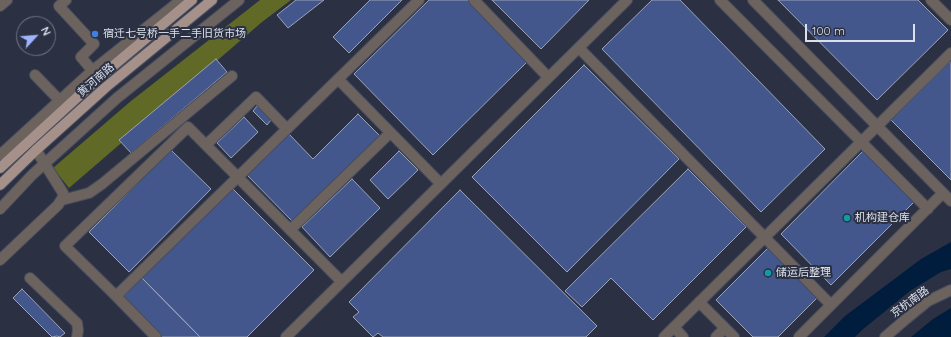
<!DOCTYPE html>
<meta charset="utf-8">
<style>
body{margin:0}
#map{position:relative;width:951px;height:337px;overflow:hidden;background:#2b3143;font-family:Quicksand,sans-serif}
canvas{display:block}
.north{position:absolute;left:16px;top:16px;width:40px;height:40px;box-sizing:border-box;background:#2b3143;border:1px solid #717786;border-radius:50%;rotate:64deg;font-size:11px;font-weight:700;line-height:16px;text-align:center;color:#dbe0eb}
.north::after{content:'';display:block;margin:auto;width:14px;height:18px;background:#9eb4fd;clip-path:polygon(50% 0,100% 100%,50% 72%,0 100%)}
.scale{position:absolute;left:805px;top:24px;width:110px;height:18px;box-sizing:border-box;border:2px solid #dbe0eb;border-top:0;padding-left:5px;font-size:12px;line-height:14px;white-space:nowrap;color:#dbe0eb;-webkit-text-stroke:3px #2b3143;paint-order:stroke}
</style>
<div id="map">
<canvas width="951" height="337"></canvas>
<div class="north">N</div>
<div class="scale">100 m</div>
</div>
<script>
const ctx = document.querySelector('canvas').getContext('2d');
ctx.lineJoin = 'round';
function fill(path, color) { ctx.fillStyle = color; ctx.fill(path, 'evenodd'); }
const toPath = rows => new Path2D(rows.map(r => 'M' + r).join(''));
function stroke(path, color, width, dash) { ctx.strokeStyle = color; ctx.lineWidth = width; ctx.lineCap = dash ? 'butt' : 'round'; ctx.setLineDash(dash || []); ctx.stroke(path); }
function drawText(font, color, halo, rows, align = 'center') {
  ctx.font = font + ' Quicksand,"Noto Sans SC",sans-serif'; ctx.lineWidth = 4; ctx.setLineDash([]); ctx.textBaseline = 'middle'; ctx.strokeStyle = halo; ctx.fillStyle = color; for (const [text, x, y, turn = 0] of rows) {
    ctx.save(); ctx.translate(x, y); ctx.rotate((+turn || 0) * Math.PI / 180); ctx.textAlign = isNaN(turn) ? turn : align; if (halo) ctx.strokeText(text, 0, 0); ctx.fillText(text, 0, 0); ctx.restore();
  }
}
const forest = toPath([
 [260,0,291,0,262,22,69,188,53,168,131,101]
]);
const water = toPath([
 [951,242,951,269,941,272,910,291,862,330,855,337,824,337,845,316,921,259],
 [951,308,951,337,911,337,933,319]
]);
const building = toPath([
 [296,0,324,0,288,28,277,15,296,0],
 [370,0,402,0,349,53,333,37,370,0],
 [429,0,468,0,528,61,433,155,354,74,429,0],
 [492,0,589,0,541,49,492,0],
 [652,0,680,0,825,149,761,212,602,49,652,0],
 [778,0,918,0,948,30,877,100,778,0],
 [216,59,227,72,131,153,119,140,216,59],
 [951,61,951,180,891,120,951,61],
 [584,65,679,159,567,272,472,177,584,65],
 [257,106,271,120,267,125,253,111,257,106],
 [358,114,380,136,293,222,247,175,289,134,313,159,358,114],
 [244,117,258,132,231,158,217,143,244,117],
 [171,150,211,189,129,272,89,232,171,150],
 [399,151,418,170,388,199,370,180,399,151],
 [863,151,914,202,831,285,781,234,863,151],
 [688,169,746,227,653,320,611,278,582,307,565,291,688,169],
 [352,179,380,208,330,257,302,227,352,179],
 [232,188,314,270,247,337,200,337,142,278,232,188],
 [460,190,597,326,586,337,383,337,378,333,373,337,353,317,359,312,349,302,460,190],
 [768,248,817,298,778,337,753,337,716,300,768,248],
 [142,278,200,337,161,337,122,298,142,278],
 [22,289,65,333,60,337,57,336,52,337,13,298,22,289]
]);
const minor = toPath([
 [66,0,59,6,94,44,81,57,96,75],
 [474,0,548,77],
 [720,0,928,209],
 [753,0,951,201],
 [931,0,951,20],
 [0,6,7,0],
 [579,48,831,305],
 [35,75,64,105],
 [338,79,441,184],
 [206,145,256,97,287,129],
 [0,155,92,71,181,0],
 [62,200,89,193,102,184,232,76],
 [0,209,32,175,117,98,239,0],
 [290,230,390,133],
 [0,260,58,205,63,197,63,193,36,150],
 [30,278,77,323,78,330,77,337],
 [116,296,65,246,188,127,341,281],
 [699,302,734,337],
 [674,327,683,337],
 [156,337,116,296,419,0],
 [286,337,627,0],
 [664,337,951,53],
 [716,337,725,328],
 [799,337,943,193],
 [885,337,906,319,928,301,951,290]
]);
const major = toPath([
 [0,168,95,81,192,0],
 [0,185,36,150,106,87,212,0]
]);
const markers = [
 [95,34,4,"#3f7fe0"],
 [847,218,4,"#0f9aa8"],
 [768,273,4,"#0f9aa8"]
];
const poiNames = [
 ["宿迁七号桥一手二手旧货市场",103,34],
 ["机构建仓库",855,218],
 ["储运后整理",776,273]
];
const streetNames = [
 ["黄河南路",96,80,-41],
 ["京杭南路",910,302,-36]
];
fill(forest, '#606926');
fill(water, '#001d3e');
fill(building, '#44578c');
stroke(building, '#9aa3b8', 1);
stroke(minor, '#474d5e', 12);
stroke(major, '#474d5e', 12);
stroke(minor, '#6c625e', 10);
stroke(major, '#a59189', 10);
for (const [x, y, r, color] of markers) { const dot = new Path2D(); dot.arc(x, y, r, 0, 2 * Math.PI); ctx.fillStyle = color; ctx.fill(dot); stroke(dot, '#2b3143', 1.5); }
drawText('11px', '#dbe0eb', '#2b3143', poiNames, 'left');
drawText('11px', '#dbe0eb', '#2b3143', streetNames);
</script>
